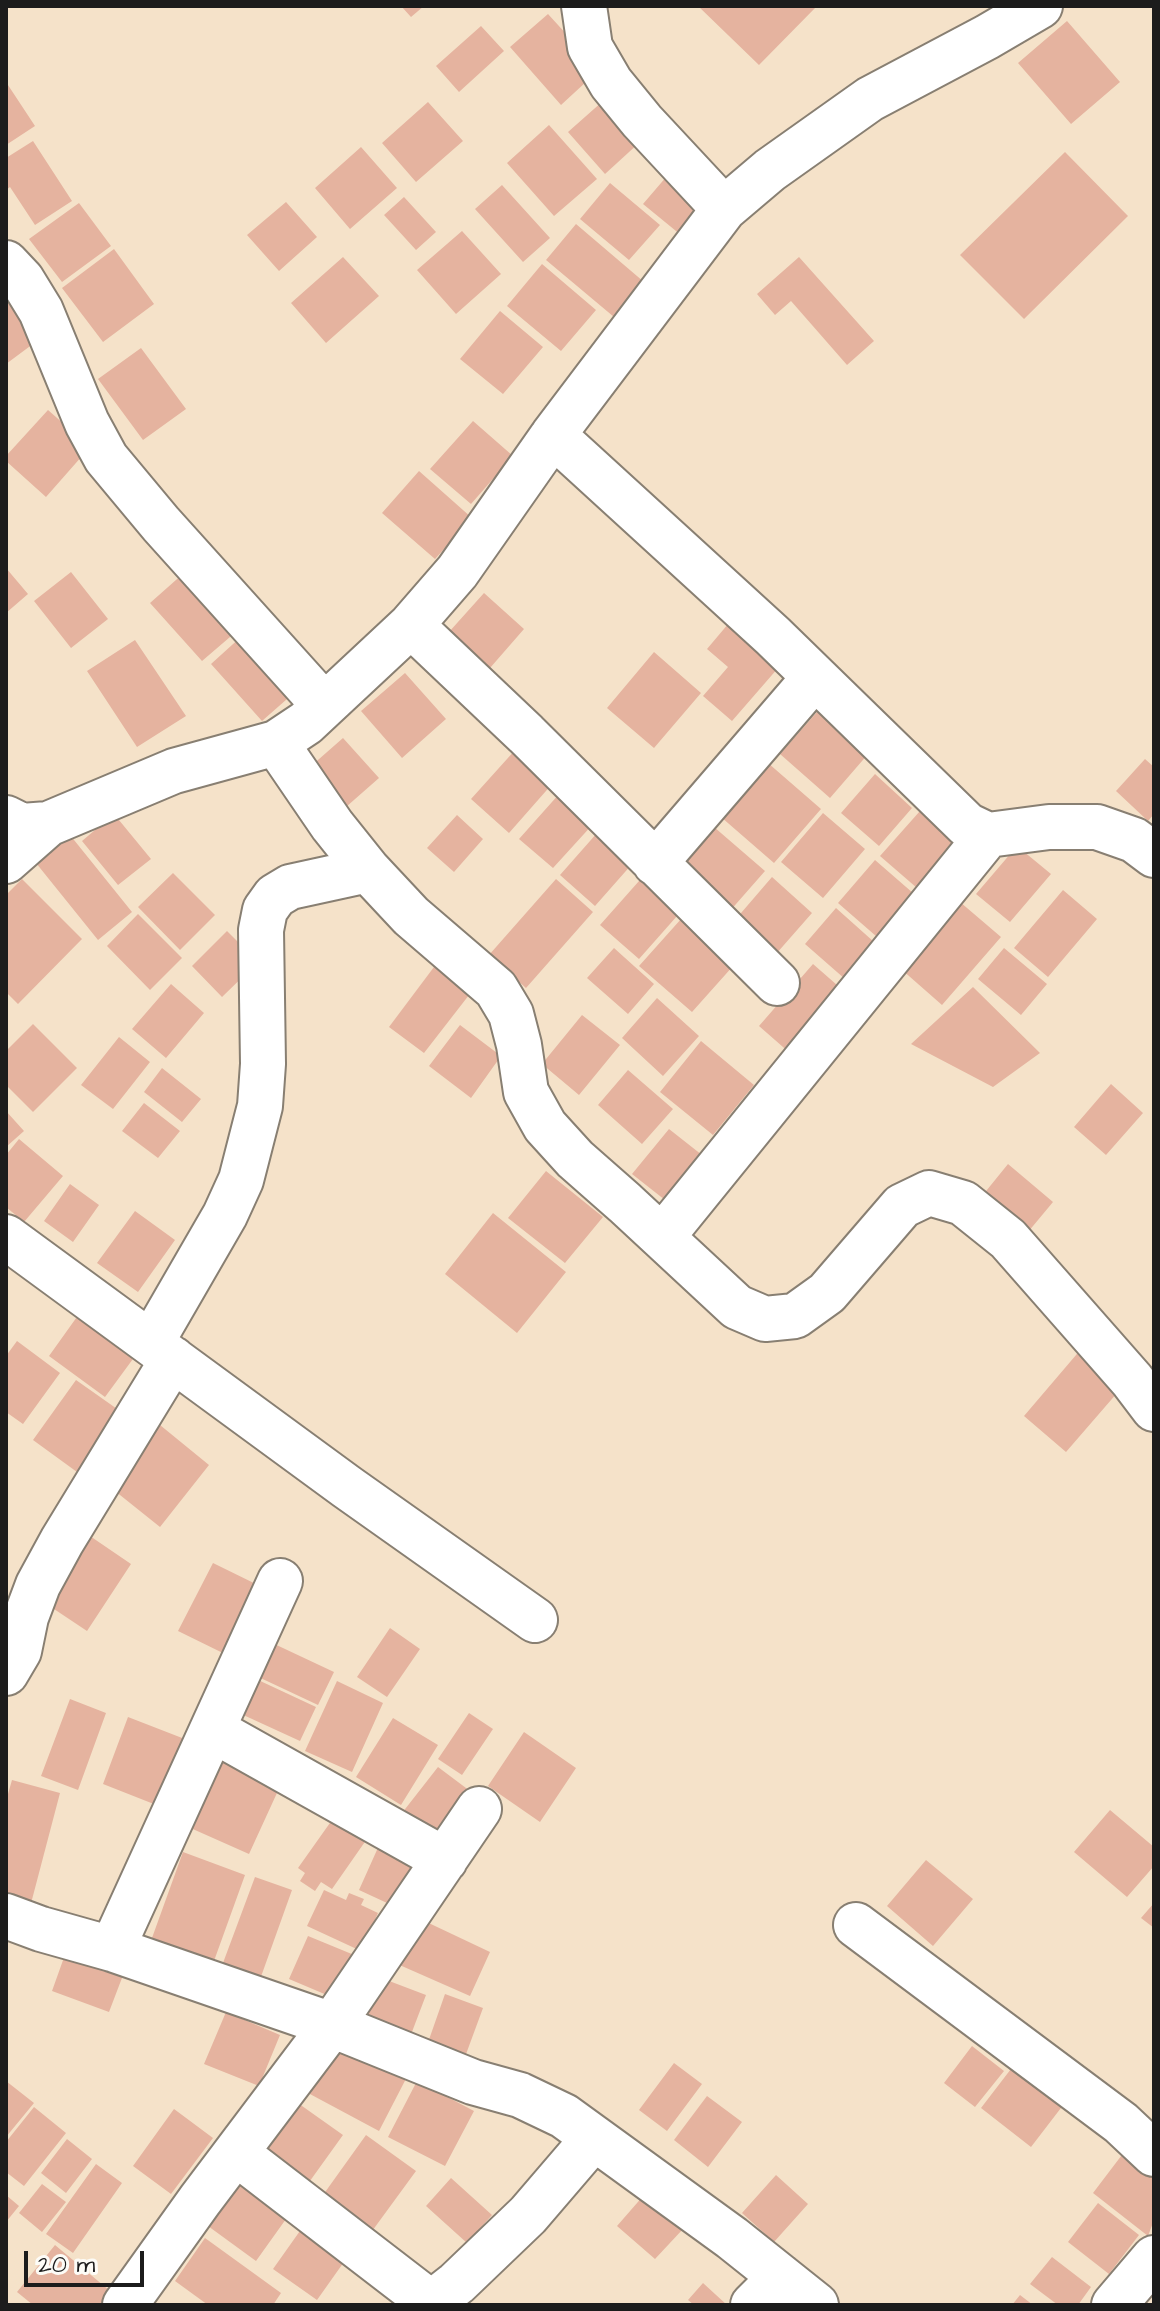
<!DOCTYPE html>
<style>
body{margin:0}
#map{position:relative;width:1160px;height:2311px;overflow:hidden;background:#f5e2c9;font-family:"Architects Daughter",sans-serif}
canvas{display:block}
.frame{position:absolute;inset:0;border:8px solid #1c1c1c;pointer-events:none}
.scale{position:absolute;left:24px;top:2251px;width:120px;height:36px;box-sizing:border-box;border:4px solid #1c1c1c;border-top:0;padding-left:10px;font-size:24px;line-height:28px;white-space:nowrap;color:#1c1c1c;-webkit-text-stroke:6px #fdfcf7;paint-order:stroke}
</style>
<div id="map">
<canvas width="1160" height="2311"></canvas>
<div class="frame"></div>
<div class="scale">20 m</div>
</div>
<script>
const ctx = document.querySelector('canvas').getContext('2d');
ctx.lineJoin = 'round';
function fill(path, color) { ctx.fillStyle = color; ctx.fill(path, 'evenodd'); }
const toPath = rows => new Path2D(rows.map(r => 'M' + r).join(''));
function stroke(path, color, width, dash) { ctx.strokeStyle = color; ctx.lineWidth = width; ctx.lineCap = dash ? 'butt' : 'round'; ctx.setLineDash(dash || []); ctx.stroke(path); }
const building = toPath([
 [401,6,424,6,411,17],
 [698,6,817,6,759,65],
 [548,14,599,70,561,105,510,47],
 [1067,21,1120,82,1071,124,1018,63],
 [481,26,504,51,459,92,436,66],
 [6,82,35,126,6,145],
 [603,101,640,142,605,174,568,132],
 [428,102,463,141,416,182,382,143],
 [549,125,597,179,554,216,507,163],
 [33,141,72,201,35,225,10,187,6,190,6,158],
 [361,147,397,188,350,229,315,188],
 [1065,152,1128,216,1024,319,960,255],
 [667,176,711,213,687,240,643,204],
 [610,183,660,225,629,260,580,219],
 [502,185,550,238,523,262,475,209],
 [404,197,436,232,416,250,384,215],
 [286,202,317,237,279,271,247,235],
 [79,203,111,246,62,282,29,239],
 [576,224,644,282,614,317,546,260],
 [462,231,501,274,456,314,417,270],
 [114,249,154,304,103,342,62,288],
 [343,257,379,296,326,343,291,303],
 [799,257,874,341,847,365,791,301,775,315,757,294],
 [542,264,596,310,561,351,507,306],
 [6,290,41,338,6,364],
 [500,311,543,347,503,394,460,359],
 [141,348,186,409,143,440,98,379],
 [48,410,90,447,46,497,6,461,6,456],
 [473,421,513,456,471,504,430,469],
 [419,471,472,518,435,559,382,513],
 [6,568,28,594,6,613],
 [71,572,108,619,71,648,34,601],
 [185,572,237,631,202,661,150,603],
 [484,593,524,629,490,668,449,632],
 [734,617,785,660,732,721,703,696,728,667,707,649],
 [243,635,295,692,262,721,211,664],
 [135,640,186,716,137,747,87,671],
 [654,652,701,693,654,748,607,708],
 [405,673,446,719,402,758,361,711],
 [825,703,875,746,830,798,780,754],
 [343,738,379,778,338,814,302,774],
 [516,749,553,783,509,833,471,799],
 [1145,759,1154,767,1154,814,1148,821,1116,791],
 [768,763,821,809,774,863,721,817],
 [875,774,912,808,879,846,841,813],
 [560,793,594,823,553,868,519,839],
 [928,802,965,834,917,888,880,856],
 [823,813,865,849,823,898,781,862],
 [114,814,151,859,118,885,82,841],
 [457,815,483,839,454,872,427,848],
 [605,824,640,855,595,906,560,875],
 [714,827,765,871,722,920,672,876],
 [70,835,132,912,98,940,36,863],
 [1017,846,1051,874,1010,922,976,894],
 [875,860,921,900,884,943,838,903],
 [647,872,685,907,639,959,600,925],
 [173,873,215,915,180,950,138,907],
 [772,877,812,913,769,962,729,927],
 [22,879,82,939,18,1004,6,992,6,895],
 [556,879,593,912,526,988,489,955],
 [1063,890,1097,919,1048,977,1014,948],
 [960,902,1001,937,942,1005,901,969],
 [836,908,883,950,853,986,805,944],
 [690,909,742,956,692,1012,639,966],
 [138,914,182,958,150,990,107,946],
 [227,931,258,962,222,997,192,966],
 [614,948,654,984,628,1014,587,978],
 [1004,948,1047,984,1021,1015,978,979],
 [440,959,476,986,424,1053,389,1027],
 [813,964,853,999,799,1061,759,1026],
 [171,984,204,1013,166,1058,132,1029],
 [973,987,1040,1053,993,1087,911,1044],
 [657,998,699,1036,663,1076,622,1038],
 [582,1015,620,1045,579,1095,542,1064],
 [33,1024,77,1068,33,1112,6,1085,6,1051],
 [460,1025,501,1056,471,1098,429,1066],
 [119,1037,150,1062,113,1109,81,1085],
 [701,1041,754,1085,713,1135,660,1092],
 [162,1068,201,1099,182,1122,144,1092],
 [628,1070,673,1109,642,1144,598,1105],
 [1111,1084,1143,1113,1106,1155,1074,1127],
 [144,1103,180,1131,158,1158,122,1131],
 [6,1111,24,1131,6,1147],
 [669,1129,702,1155,665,1200,632,1174],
 [19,1139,63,1176,24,1222,6,1207,6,1155],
 [1008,1164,1053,1202,1023,1238,978,1201],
 [546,1171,603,1217,565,1263,508,1218],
 [70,1184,99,1205,73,1242,44,1221],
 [135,1211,175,1240,138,1292,97,1263],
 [493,1213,566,1272,517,1333,445,1274],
 [84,1307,141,1348,105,1397,49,1356],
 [17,1341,60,1373,23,1424,6,1412,6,1356],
 [1082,1348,1124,1385,1066,1452,1024,1416],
 [76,1380,120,1411,77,1472,33,1440],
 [160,1425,209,1465,160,1527,110,1487],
 [87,1534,131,1564,87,1631,42,1601],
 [213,1563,266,1589,231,1657,178,1631],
 [390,1628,420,1649,387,1697,357,1677],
 [268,1641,334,1672,318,1705,252,1674],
 [256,1679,316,1707,300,1741,239,1713],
 [337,1681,383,1703,352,1772,305,1751],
 [70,1699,106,1713,78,1790,41,1776],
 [469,1713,493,1729,462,1775,438,1759],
 [128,1717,195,1743,169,1810,103,1784],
 [393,1718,438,1745,401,1805,356,1777],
 [524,1732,576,1768,540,1822,488,1786],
 [219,1754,282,1782,249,1854,186,1826],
 [438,1767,470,1791,435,1838,402,1813],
 [12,1780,60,1793,29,1911,6,1905,6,1801],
 [1110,1810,1154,1847,1154,1866,1127,1897,1074,1852],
 [337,1813,369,1836,332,1889,321,1882,315,1891,300,1881,305,1873,298,1868],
 [381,1841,422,1860,400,1909,359,1890],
 [183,1852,245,1875,210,1972,148,1949],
 [926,1860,973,1899,933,1946,887,1906],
 [255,1877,292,1890,258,1985,220,1971],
 [324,1890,346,1900,349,1893,364,1899,361,1905,378,1913,361,1951,307,1926],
 [1154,1903,1154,1928,1141,1918],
 [416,1917,490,1952,470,1996,395,1963],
 [308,1936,359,1957,341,2001,289,1979],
 [67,1949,125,1970,109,2012,52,1991],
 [376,1976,426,1995,407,2045,357,2027],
 [445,1994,483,2008,462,2065,425,2051],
 [226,2012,280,2035,259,2086,204,2064],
 [339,2034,410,2071,379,2131,308,2093],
 [972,2046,1004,2071,975,2107,944,2083],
 [674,2063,702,2084,667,2131,639,2110],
 [1014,2065,1064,2104,1031,2147,981,2108],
 [6,2081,34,2103,6,2137],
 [417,2081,474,2111,445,2166,388,2137],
 [707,2096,742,2122,708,2167,674,2140],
 [295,2101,343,2135,302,2192,255,2157],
 [34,2107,66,2133,24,2186,6,2172,6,2142],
 [174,2109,213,2138,171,2194,133,2166],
 [366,2135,416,2171,367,2238,318,2202],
 [67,2139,92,2159,66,2193,41,2173],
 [1131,2143,1154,2179,1154,2220,1148,2236,1093,2193],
 [96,2164,122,2183,73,2253,46,2234],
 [232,2170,291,2212,256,2261,197,2218],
 [776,2175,808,2204,774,2242,742,2213],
 [451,2178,492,2215,467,2243,426,2206],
 [42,2184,66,2202,42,2232,19,2213],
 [6,2195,19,2206,6,2222],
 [644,2195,683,2229,655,2259,617,2226],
 [1098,2203,1139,2235,1109,2274,1068,2242],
 [307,2221,351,2252,317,2300,273,2269],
 [205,2238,281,2293,273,2305,208,2305,175,2281],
 [55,2245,116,2296,109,2305,33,2305,17,2292],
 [1052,2257,1091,2287,1078,2305,1058,2305,1030,2284],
 [703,2283,727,2305,694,2305,688,2300],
 [1020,2295,1033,2305,1012,2305]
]);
const minor = toPath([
 [584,6,590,47,611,83,642,121,724,209],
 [6,263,22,280,41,311,87,423,106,458,161,524,324,705],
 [553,435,773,636,967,825,988,835,1049,827,1097,827,1134,840,1154,855],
 [411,625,526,734,777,983],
 [276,743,332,825,368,870,411,916,496,989,511,1014,519,1045,526,1092,545,1126,575,1159,625,1203,737,1307,765,1319,795,1316,827,1293,902,1206,929,1193,963,1203,1008,1239,1132,1380,1154,1409],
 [6,818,22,826,48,824,174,771,276,743,306,723,411,625,457,572,553,435,724,209,770,170,870,99,987,37,1040,6],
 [6,861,48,824],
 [655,863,815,677],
 [6,1237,347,1487,535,1620],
 [662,1237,988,835],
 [151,1343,225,1215,241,1180,251,1141,260,1106,263,1064,261,930,265,910,275,896,290,887,368,870],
 [6,1673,19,1651,26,1617,38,1585,62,1541,173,1359],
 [213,1730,445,1860],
 [6,1916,41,1929,112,1949,332,2025,473,2082,520,2095,564,2116,732,2238,816,2305],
 [856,1925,1121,2123,1154,2154],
 [112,1949,280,1581],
 [236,2153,431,2303],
 [125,2305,200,2200,332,2025,479,1809],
 [429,2305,457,2283,528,2215,594,2138],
 [753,2305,781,2277],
 [1114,2305,1154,2258]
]);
fill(building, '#e5b39f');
stroke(minor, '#887f72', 48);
stroke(minor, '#fff', 44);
</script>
